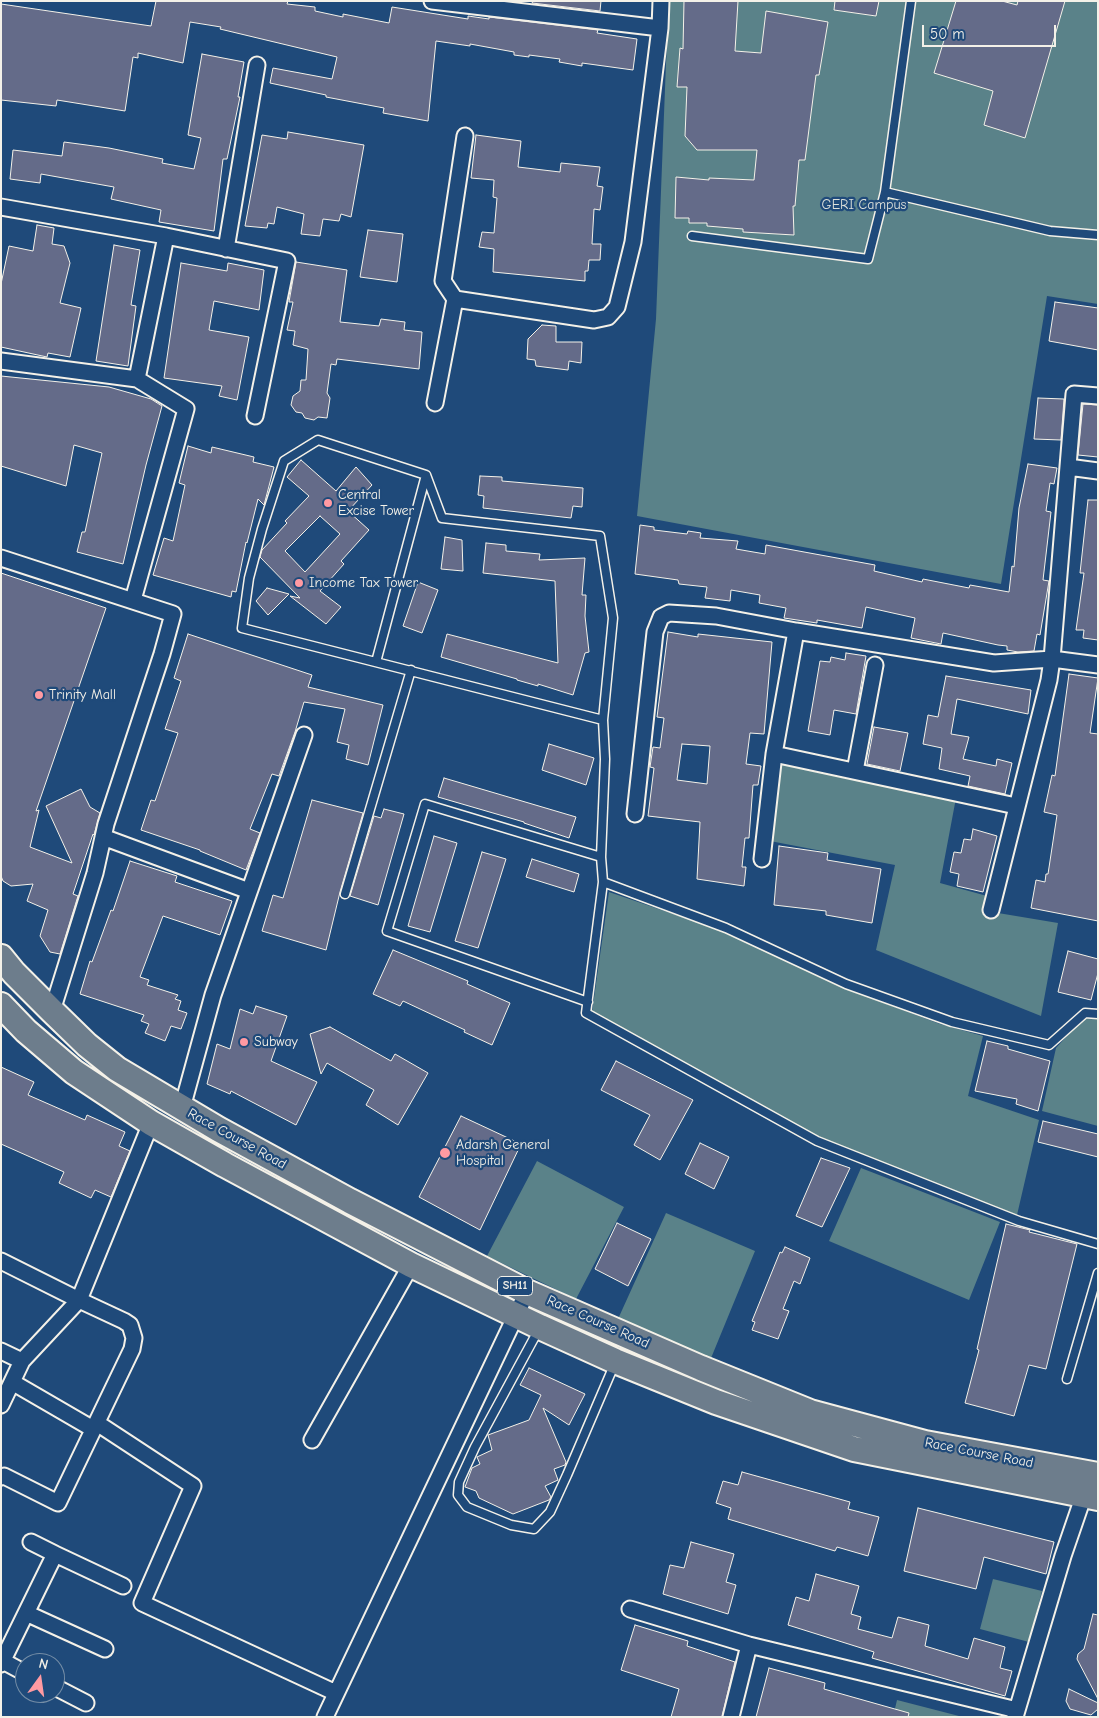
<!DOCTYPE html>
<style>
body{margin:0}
#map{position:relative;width:1099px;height:1718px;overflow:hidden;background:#1f4a7a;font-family:"Comic Neue",sans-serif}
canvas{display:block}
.frame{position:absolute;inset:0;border:2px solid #f4f1e8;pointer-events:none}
.north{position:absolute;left:15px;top:1653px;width:50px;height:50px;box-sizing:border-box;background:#1f4a7a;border:1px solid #748da6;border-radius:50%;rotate:14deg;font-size:14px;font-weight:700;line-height:20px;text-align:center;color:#f4f1e8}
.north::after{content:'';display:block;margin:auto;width:18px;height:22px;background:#ff9aa2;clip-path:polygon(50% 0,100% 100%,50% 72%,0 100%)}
.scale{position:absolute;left:922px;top:25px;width:134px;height:22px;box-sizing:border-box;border:2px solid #f4f1e8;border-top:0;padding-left:6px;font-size:15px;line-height:18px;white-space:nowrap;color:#f4f1e8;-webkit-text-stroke:4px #1f4a7a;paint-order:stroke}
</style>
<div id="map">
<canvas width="1099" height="1718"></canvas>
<div class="frame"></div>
<div class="north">N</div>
<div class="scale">50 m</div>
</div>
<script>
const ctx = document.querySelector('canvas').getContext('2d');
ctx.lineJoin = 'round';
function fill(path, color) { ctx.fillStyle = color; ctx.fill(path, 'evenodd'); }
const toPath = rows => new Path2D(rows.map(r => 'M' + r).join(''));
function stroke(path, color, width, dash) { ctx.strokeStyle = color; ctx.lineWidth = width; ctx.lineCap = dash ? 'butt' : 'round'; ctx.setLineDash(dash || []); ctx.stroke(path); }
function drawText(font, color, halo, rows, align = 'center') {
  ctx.font = font + ' "Comic Neue",sans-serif'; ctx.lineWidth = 4.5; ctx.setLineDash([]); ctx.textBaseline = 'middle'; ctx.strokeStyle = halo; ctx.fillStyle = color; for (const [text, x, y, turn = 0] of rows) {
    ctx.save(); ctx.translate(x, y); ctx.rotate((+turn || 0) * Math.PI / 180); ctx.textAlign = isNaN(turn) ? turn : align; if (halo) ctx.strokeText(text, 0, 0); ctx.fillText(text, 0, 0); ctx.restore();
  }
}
const green = toPath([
 [670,1,1098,1,1098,304,1047,296,1001,584,637,516,656,319,666,63],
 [780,761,956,798,940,883,987,896,986,911,1058,923,1041,1016,876,950,895,865,770,841],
 [609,892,723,931,841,987,940,1024,983,1036,968,1096,1039,1120,1017,1215,814,1135,592,1012],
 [1085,1016,1098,1017,1098,1126,1042,1111,1056,1048],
 [537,1161,624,1207,576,1299,487,1256],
 [861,1168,1000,1222,969,1300,829,1241],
 [666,1213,755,1251,709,1363,618,1319],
 [993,1579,1042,1591,1029,1642,980,1629],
 [897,1700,959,1716,893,1717]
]);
const building = toPath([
 [156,1,288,1,287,4,315,7,315,11,343,17,343,14,389,23,392,7,468,19,468,16,489,19,489,17,598,30,597,33,637,39,633,70,582,63,582,66,559,62,560,59,529,55,529,57,514,55,514,52,470,44,470,46,436,41,428,121,383,113,384,108,326,97,326,95,270,83,273,68,332,79,337,57,220,29,221,27,190,22,183,63,138,53,138,58,133,57,125,111,57,100,56,106,1,100,1,4,151,26,156,1],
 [533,1,601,1,600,11,532,3,533,1],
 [684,1,738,1,735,51,761,53,766,11,828,22,819,75,816,75,805,160,799,160,795,206,793,206,794,235,743,232,743,229,707,226,707,223,689,223,689,218,675,218,676,177,709,180,709,178,754,180,757,150,697,150,685,136,687,87,677,87,680,48,683,49,684,1],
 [835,1,879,1,876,16,834,10,835,1],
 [956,1,1002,1,1017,5,1018,1,1065,1,1025,138,984,125,993,91,934,73,956,1],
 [202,54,244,62,238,97,240,97,227,159,223,159,214,231,159,222,161,210,111,199,114,187,41,174,40,183,10,179,13,150,62,156,64,142,109,148,163,159,162,163,194,169,201,138,188,135,202,54],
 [288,132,364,145,351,217,341,214,339,221,323,219,320,236,301,234,304,214,277,207,274,224,268,223,267,228,245,226,262,135,287,139,288,132],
 [476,135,521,141,518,167,560,172,561,163,600,167,597,186,603,187,600,210,594,209,592,244,601,244,600,260,589,260,588,271,585,271,585,281,493,272,494,249,479,247,482,232,494,233,497,198,493,197,494,180,471,178,476,135],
 [37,225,54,228,52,244,64,246,70,263,60,303,81,308,70,357,48,353,47,357,1,347,1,284,9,246,33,251,37,225],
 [368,230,403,234,397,282,360,277,368,230],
 [114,245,140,250,131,305,136,306,128,366,96,361,114,245],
 [296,262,347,270,340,322,379,326,381,319,405,322,404,330,422,332,419,369,337,359,336,365,331,364,327,393,330,398,327,418,318,417,314,420,305,418,302,413,296,412,291,405,293,396,300,391,301,380,306,380,308,349,293,345,295,331,287,330,293,302,289,302,296,262],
 [181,263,227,271,228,263,264,270,259,310,214,301,209,330,249,337,237,400,219,396,222,386,164,378,181,263],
 [1055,302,1098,308,1098,350,1049,341,1055,302],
 [542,325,556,326,556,342,582,342,581,363,569,361,568,370,536,366,535,360,527,359,528,339,542,325],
 [1,376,109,387,151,399,162,406,146,465,123,564,77,552,82,532,85,532,102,453,74,445,66,486,1,466,1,376],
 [1038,398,1064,399,1061,440,1034,439,1038,398],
 [1083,404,1098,405,1098,457,1078,455,1083,404],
 [188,446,211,453,212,447,254,457,253,462,274,467,264,505,258,499,247,543,246,542,236,592,232,591,231,597,153,575,164,538,173,541,185,485,179,483,188,446],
 [301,460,336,491,356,467,372,485,348,511,369,530,341,561,344,564,320,591,341,607,326,624,290,596,300,598,260,557,262,550,287,523,285,521,309,496,287,477,301,460],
 [320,516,340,534,305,572,285,551,320,516],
 [1028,464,1057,468,1054,484,1050,483,1046,511,1051,512,1043,580,1049,581,1040,635,1037,634,1034,651,1018,652,1007,650,1007,646,998,645,943,633,941,644,911,638,915,618,866,607,862,628,817,620,817,623,784,618,786,608,759,603,760,595,731,590,730,601,705,598,707,587,679,584,678,580,635,574,640,525,654,527,654,530,687,534,688,531,701,533,700,538,738,541,736,549,765,554,766,545,875,565,874,571,922,582,923,579,969,588,970,585,1009,592,1012,566,1014,567,1019,508,1028,464],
 [480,476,502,477,502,481,583,488,582,507,573,506,571,518,483,508,484,496,478,495,480,476],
 [1088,500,1098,500,1098,640,1083,638,1084,630,1076,630,1084,573,1080,573,1088,500],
 [445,537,462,540,463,571,441,569,445,537],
 [486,543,506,545,506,551,540,554,539,560,585,558,582,595,586,595,585,616,589,652,585,653,573,695,538,684,538,686,517,680,517,679,441,657,447,634,558,663,555,581,483,573,486,543],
 [1,573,106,608,36,811,39,810,30,847,72,863,46,806,81,789,90,807,100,813,94,835,93,834,73,894,78,896,60,954,50,952,40,936,48,910,27,901,33,884,11,886,3,881,1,876,1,573],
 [418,582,438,590,422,633,403,626,418,582],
 [267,588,289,594,268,615,256,601,267,588],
 [668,632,698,637,698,634,772,642,764,734,750,733,746,764,761,766,758,785,753,785,749,838,745,838,742,867,746,867,744,886,697,879,700,822,648,816,654,768,650,767,653,747,660,748,664,718,657,717,668,632],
 [682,744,710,746,707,784,677,780,682,744],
 [188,634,312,675,308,687,383,705,368,765,346,759,349,745,337,742,345,709,304,702,295,732,279,776,272,774,250,829,260,833,246,870,200,851,200,850,141,830,151,800,155,801,178,733,165,729,181,681,174,678,188,634],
 [846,653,866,656,856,714,834,710,830,735,808,731,820,661,830,662,831,657,845,660,846,653],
 [1069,674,1098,678,1090,733,1098,734,1098,921,1031,908,1036,880,1045,882,1046,874,1048,874,1057,815,1044,812,1052,775,1055,776,1069,674],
 [946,676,1031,690,1028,714,957,699,951,734,969,737,963,759,996,766,997,759,1012,763,1005,794,968,786,970,776,939,769,942,748,923,744,928,715,938,717,946,676],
 [874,727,908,733,900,771,867,764,874,727],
 [549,744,594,758,586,785,542,770,549,744],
 [444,778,576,817,569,838,524,823,524,822,438,797,444,778],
 [312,800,363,813,340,892,326,950,262,931,273,895,283,898,312,800],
 [384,809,404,814,378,905,350,896,374,816,381,818,384,809],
 [973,829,997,836,983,892,957,886,959,874,950,872,954,852,961,853,964,839,971,840,973,829],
 [434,836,457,843,430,932,408,926,434,836],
 [779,846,828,853,827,860,881,869,872,923,826,915,826,911,774,905,779,846],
 [482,852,506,859,478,948,455,941,482,852],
 [532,859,579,874,574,892,526,877,532,859],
 [130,861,177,876,175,882,232,901,220,935,163,916,140,977,149,980,147,985,178,995,175,999,181,1001,178,1010,187,1013,181,1029,171,1026,165,1041,145,1033,149,1024,141,1021,144,1015,80,994,90,961,92,962,111,910,113,911,130,861],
 [393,950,468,981,467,984,510,1003,492,1045,464,1032,465,1030,403,1001,400,1006,373,994,393,950],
 [1068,951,1098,959,1098,973,1091,1000,1058,992,1068,951],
 [256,1006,287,1016,271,1061,317,1082,296,1125,231,1091,230,1094,207,1084,217,1044,230,1049,240,1009,253,1014,256,1006],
 [330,1027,391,1061,395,1054,428,1073,398,1125,366,1105,374,1090,327,1063,321,1074,310,1034,330,1027],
 [987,1041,1008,1046,1008,1049,1050,1061,1038,1111,1016,1104,1017,1099,975,1091,987,1041],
 [616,1061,693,1100,660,1160,634,1145,650,1115,601,1090,616,1061],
 [1,1067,34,1082,28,1095,85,1120,87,1115,125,1132,119,1146,130,1151,111,1197,95,1190,91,1198,59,1183,64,1172,1,1144,1,1067],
 [461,1116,521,1144,480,1230,419,1197,461,1116],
 [1043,1121,1098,1134,1098,1157,1038,1142,1043,1121],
 [700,1143,729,1157,714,1189,685,1174,700,1143],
 [821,1158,850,1168,822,1227,796,1216,821,1158],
 [617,1223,651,1239,628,1286,595,1269,617,1223],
 [1006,1224,1030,1230,1029,1232,1077,1244,1046,1369,1029,1365,1014,1416,965,1403,979,1350,977,1349,1006,1224],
 [785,1247,810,1258,800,1284,794,1281,783,1309,789,1311,778,1339,752,1330,755,1322,752,1321,780,1252,782,1253,785,1247],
 [529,1368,585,1394,569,1425,543,1408,566,1462,565,1465,554,1469,558,1480,545,1486,551,1497,549,1500,513,1514,479,1498,476,1491,465,1487,472,1468,480,1464,477,1457,492,1450,488,1435,529,1420,541,1395,520,1385,529,1368],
 [742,1472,850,1502,848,1509,879,1517,868,1556,837,1547,835,1551,728,1519,731,1508,716,1503,723,1481,738,1485,742,1472],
 [918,1508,1054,1542,1046,1574,984,1557,976,1589,904,1571,918,1508],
 [691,1542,734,1554,726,1582,736,1585,728,1614,663,1594,670,1565,684,1568,691,1542],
 [816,1574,859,1586,851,1614,861,1617,858,1629,892,1638,898,1617,929,1625,925,1646,968,1659,974,1638,1005,1647,1000,1668,1012,1671,1005,1696,872,1658,874,1652,788,1625,796,1597,809,1601,816,1574],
 [1093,1614,1098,1615,1098,1699,1077,1659,1078,1654,1084,1649,1093,1614],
 [635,1625,688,1641,687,1646,735,1662,722,1717,671,1717,679,1689,621,1670,635,1625],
 [769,1668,825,1683,824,1689,909,1713,908,1717,756,1717,769,1668],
 [1069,1689,1098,1703,1098,1709,1091,1715,1070,1709,1066,1701,1069,1689]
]);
const lane = toPath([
 [911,1,885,192,1050,231,1098,235],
 [692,236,868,259,885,192],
 [376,662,426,475],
 [603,720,242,628,249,578,262,529,284,461,318,440,426,475,442,518,600,536,613,618,603,720,605,759,601,857,603,882,586,1013,817,1141,1019,1221,1098,1244],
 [603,882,726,928,846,984,952,1022,1049,1045,1085,1013,1098,1014],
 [345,894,411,670],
 [588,1002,387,931,425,804,601,857],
 [539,1329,475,1447,459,1482,458,1495,467,1507,511,1525,534,1529,550,1512,567,1475,615,1363],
 [1067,1379,1098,1273]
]);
const street = toPath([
 [432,1,660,28],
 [465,136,443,281,455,299,594,320,608,317,617,307,633,242,660,28,661,1],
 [1,207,166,236,287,261,255,416],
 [226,249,257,65],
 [1,361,137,379],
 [435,403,455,299],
 [1068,467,1098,471],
 [1,558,173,614,162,654,106,824,95,873,52,1011],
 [133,600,186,409,137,379,166,236],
 [774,754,1016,806],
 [855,771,875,665],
 [635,814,655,632,661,617,669,613,716,616,796,631,994,663,1052,659,1098,665],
 [103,837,249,891],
 [762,859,774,754,796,631],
 [991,910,1049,680,1052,659,1074,394,1098,396],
 [182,1108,213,995,304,735],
 [1,1261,79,1300,124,1321,130,1325,134,1338,132,1349,58,1503,4,1476,1,1477],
 [1,1351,22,1361],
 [12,1382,93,1429],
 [1,1405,22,1361,79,1300,151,1123],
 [97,1423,193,1486,142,1603,336,1693],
 [312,1440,411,1265],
 [55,1554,123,1586],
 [630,1609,749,1645,1017,1710],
 [26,1613,105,1649],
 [3,1661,25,1673],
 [1,1664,55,1554,31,1542],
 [55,1687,86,1703],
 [325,1717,527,1292],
 [731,1717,749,1645],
 [1015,1717,1063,1556,1086,1489]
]);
const primary = toPath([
 [1,957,14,973,52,1011,87,1045,117,1069,218,1129,350,1201,527,1292,701,1368,810,1412,925,1443,1098,1475],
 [1,1005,26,1031,74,1072,151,1123,225,1165,411,1265,540,1327,615,1361,716,1402,854,1449,1098,1498]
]);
const markers = [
 [328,503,5,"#ff9aa2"],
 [299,583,5,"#ff9aa2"],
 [39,695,5,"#ff9aa2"],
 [244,1042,5,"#ff9aa2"],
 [445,1153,6,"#ff9aa2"]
];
const shields = [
 [515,1286,35]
];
const shieldNames = [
 ["SH11",515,1286]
];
const parkNames = [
 ["GERI Campus",864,205]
];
const poiNames = [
 ["Central",338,495],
 ["Excise Tower",338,511],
 ["Income Tax Tower",309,583],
 ["Trinity Mall",49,695],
 ["Subway",254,1042],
 ["Adarsh General",456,1145],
 ["Hospital",456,1161]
];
const streetNames = [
 ["Race Course Road",237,1139,29],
 ["Race Course Road",598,1322,24],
 ["Race Course Road",979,1453,11]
];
fill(green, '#5a8289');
fill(building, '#646b89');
stroke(building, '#f4f1e8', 1);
stroke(lane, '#f4f1e8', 11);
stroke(street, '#f4f1e8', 19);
stroke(primary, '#f4f1e8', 28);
stroke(lane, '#1f4a7a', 8);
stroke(street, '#1f4a7a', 15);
stroke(primary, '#6d7d8c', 24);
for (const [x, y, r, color] of markers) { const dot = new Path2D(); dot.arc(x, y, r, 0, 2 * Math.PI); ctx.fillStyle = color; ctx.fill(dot); stroke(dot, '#1f4a7a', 2); }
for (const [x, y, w] of shields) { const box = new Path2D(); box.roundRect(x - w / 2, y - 9.5, w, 19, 4); ctx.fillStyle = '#1f4a7a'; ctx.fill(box); stroke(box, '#f4f1e8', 1); }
drawText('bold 12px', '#f4f1e8', null, shieldNames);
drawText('14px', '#dde0da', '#1f4a7a', parkNames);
drawText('14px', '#f4f1e8', '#1f4a7a', poiNames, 'left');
drawText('14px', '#f4f1e8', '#1f4a7a', streetNames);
</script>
